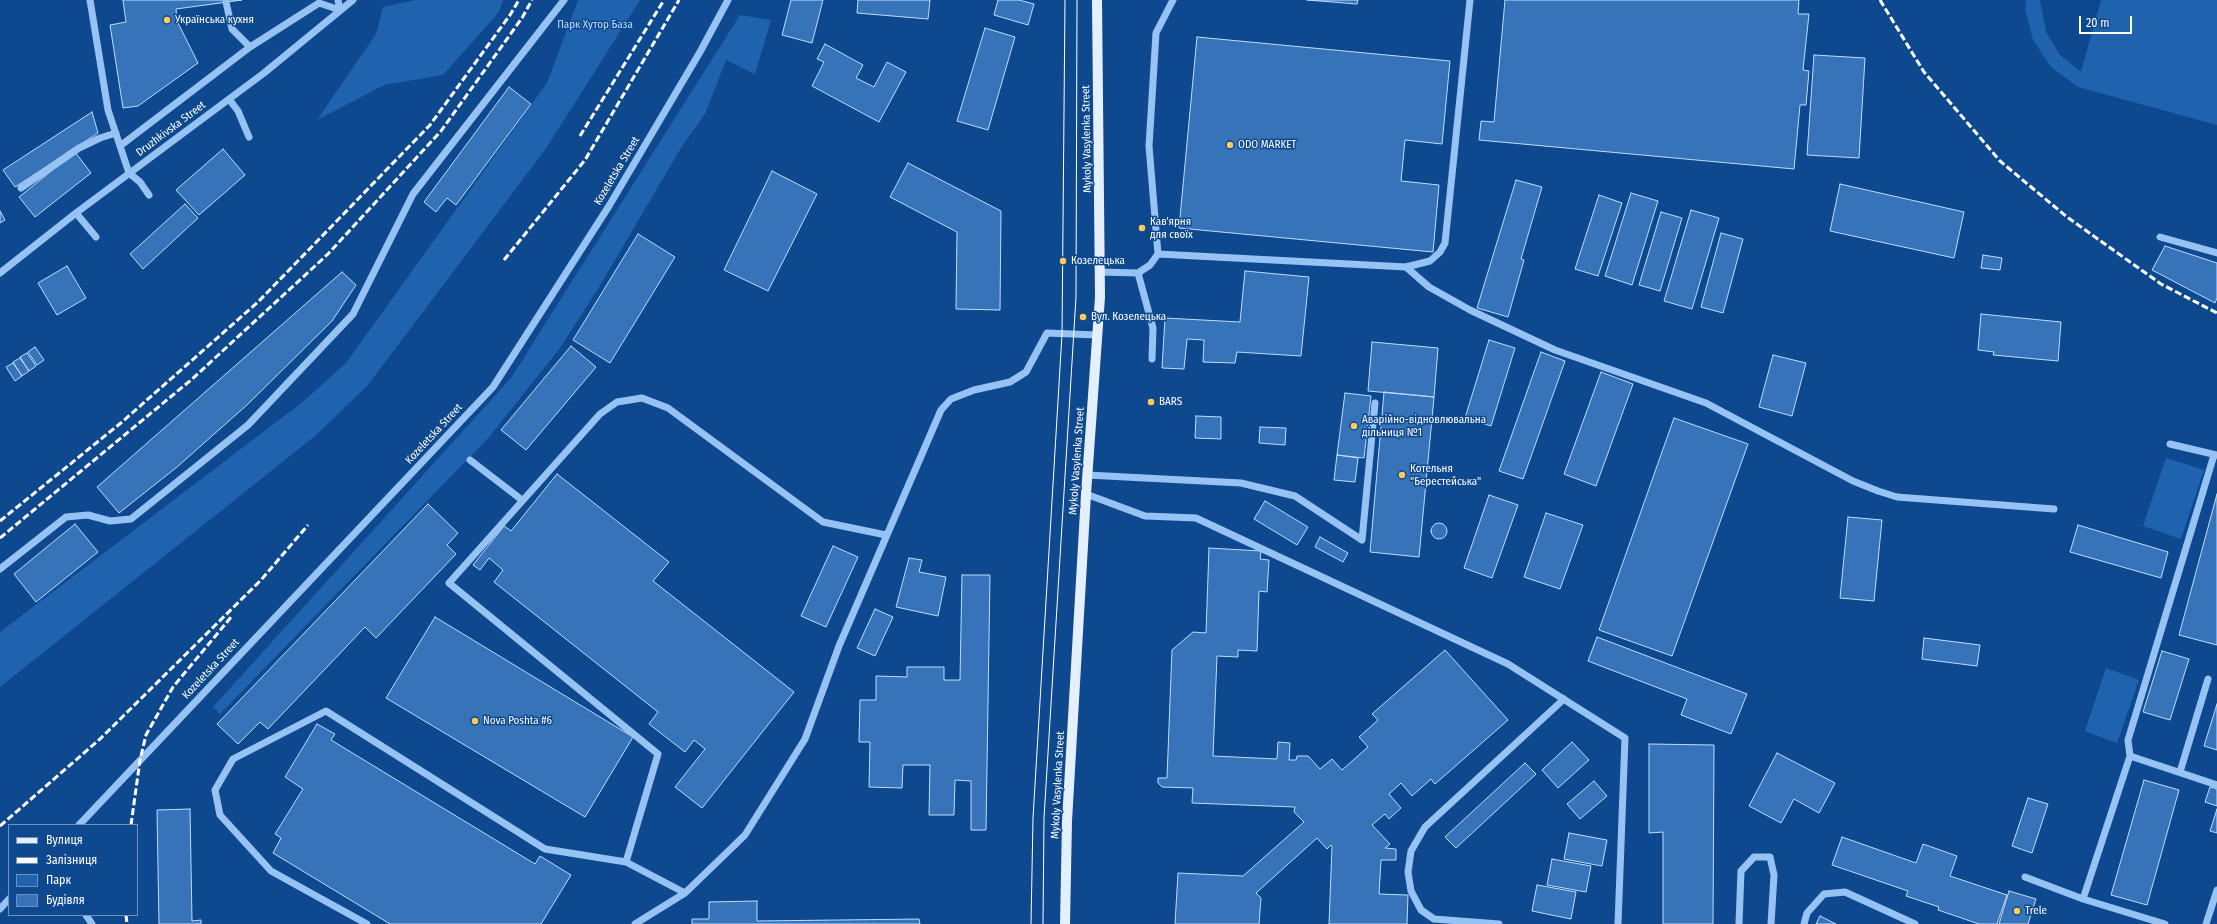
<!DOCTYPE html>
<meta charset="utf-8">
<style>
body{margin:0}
#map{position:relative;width:2217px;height:924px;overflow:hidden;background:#0e498f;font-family:"Fira Sans Condensed",sans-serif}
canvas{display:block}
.legend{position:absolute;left:8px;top:824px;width:130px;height:92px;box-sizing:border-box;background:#0e498f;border:1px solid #6e92bc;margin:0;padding:5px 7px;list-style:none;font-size:12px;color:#fff}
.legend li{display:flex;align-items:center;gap:8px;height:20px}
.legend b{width:20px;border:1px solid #6e92bc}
.scale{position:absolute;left:2079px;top:16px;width:53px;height:18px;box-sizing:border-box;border:2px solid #fff;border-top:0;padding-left:5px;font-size:12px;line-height:14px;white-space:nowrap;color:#fff;-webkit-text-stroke:3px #0e498f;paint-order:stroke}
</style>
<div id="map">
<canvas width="2217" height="924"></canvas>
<ul class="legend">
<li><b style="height:5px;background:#e4efff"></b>Вулиця</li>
<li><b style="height:5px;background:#fff"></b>Залізниця</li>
<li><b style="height:11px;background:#1f63af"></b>Парк</li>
<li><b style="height:11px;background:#3673b9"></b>Будівля</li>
</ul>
<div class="scale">20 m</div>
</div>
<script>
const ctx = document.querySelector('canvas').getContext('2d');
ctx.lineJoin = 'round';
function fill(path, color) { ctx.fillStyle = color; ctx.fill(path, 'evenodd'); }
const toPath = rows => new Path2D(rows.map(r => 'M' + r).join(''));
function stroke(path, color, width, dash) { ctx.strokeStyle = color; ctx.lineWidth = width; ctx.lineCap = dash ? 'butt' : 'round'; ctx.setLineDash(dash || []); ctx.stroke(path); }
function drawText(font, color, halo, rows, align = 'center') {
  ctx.font = font + ' "Fira Sans Condensed",sans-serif'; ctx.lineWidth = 3; ctx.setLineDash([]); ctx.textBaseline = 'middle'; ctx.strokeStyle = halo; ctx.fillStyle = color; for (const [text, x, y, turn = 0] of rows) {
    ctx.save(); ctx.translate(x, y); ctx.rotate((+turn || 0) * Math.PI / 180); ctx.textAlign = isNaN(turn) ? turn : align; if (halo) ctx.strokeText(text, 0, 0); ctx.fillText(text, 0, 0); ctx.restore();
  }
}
const green = toPath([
 [416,0,503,0,499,12,443,75,384,85,317,120,376,34,383,7],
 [578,0,640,0,545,150,367,386,315,436,0,687,0,632,304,401,346,363,547,83],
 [2026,0,2040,0,2046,32,2060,55,2081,72,2101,0,2217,0,2217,125,2078,87,2051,67,2033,40,2025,8],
 [740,15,771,20,755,74,726,60,705,114,681,148,596,292,560,348,490,436,220,714,213,707,511,378],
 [2166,458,2204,470,2181,539,2143,526],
 [2106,668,2139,680,2117,743,2085,731]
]);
const building = toPath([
 [123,0,242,0,176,9,177,21,198,63,138,106,123,108,110,25,126,22,123,0],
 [791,0,823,0,812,43,782,35,791,0],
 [858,0,930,0,928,19,857,13,858,0],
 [998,0,1019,0,1034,4,1028,25,994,15,998,0],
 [1307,0,1358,0,1357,4,1307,0],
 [1505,0,1799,0,1798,14,1809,14,1803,70,1809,71,1806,105,1800,105,1794,169,1479,140,1481,121,1494,122,1505,0],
 [985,28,1015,37,988,130,957,121,985,28],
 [1197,37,1450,61,1442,144,1405,140,1401,181,1439,185,1433,252,1179,228,1197,37],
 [825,44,863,65,856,78,874,87,887,62,906,72,879,122,812,86,824,62,817,59,825,44],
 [1814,55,1865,58,1859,158,1807,155,1814,55],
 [509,87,531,104,456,205,447,198,436,212,424,202,509,87],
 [92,112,98,133,15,187,3,170,92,112],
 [223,149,245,175,199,215,176,190,223,149],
 [75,152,91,173,35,217,19,197,75,152],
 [908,163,1001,211,1000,310,956,309,957,232,890,197,908,163],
 [772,171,817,194,768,291,724,270,772,171],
 [1516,180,1542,187,1521,259,1524,260,1508,317,1477,308,1516,180],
 [1840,184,1964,212,1954,258,1830,231,1840,184],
 [1631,193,1658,201,1632,285,1605,276,1631,193],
 [1599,195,1622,203,1598,276,1575,269,1599,195],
 [185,204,198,218,143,269,130,254,185,204],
 [1691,210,1719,218,1692,309,1664,301,1691,210],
 [0,211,5,220,0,223,0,211],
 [1661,212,1682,218,1660,291,1639,285,1661,212],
 [1721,233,1743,239,1723,313,1701,307,1721,233],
 [638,234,675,257,610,363,573,340,638,234],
 [2165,246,2217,263,2217,298,2215,303,2152,270,2165,246],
 [1983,255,2002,258,2000,270,1981,268,1983,255],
 [67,266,86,298,57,315,38,283,67,266],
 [1245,271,1309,277,1301,356,1237,352,1235,363,1203,362,1204,340,1187,339,1184,369,1162,368,1165,318,1240,322,1245,271],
 [342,272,356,285,332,321,248,404,177,467,119,513,97,487,342,272],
 [1981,314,2061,322,2058,361,1993,355,1994,352,1978,350,1981,314],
 [1489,340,1515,348,1491,426,1465,418,1489,340],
 [1372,342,1438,348,1434,397,1368,391,1372,342],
 [571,346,596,367,526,450,501,430,571,346],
 [35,347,44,360,37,365,28,352,35,347],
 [1541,352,1565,361,1523,479,1499,471,1541,352],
 [27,353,36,366,29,371,20,357,27,353],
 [1773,355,1806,363,1792,416,1759,407,1773,355],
 [20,358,29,371,22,376,13,362,20,358],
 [13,363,22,376,15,381,6,367,13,363],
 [1601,372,1633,384,1596,486,1564,474,1601,372],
 [1384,392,1434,397,1419,557,1370,552,1384,392],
 [1345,393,1371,396,1364,458,1337,455,1345,393],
 [1196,416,1221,417,1221,439,1195,438,1196,416],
 [1674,418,1748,444,1672,656,1599,630,1674,418],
 [1260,427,1286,428,1285,445,1259,443,1260,427],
 [1337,455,1358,458,1355,482,1334,480,1337,455],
 [557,474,669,562,653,581,794,692,702,808,675,787,705,749,694,740,685,752,649,724,658,712,494,582,503,570,489,558,480,570,473,565,504,526,511,531,557,474],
 [2217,494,2217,645,2179,635,2217,494],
 [1489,495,1518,505,1492,578,1464,568,1489,495],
 [1265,501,1308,527,1297,545,1254,519,1265,501],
 [428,504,458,533,447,545,456,554,376,638,365,627,268,729,260,722,238,744,217,724,428,504],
 [1546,513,1583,525,1560,589,1524,577,1546,513],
 [1848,517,1882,520,1874,601,1840,598,1848,517],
 '1431 531a8 8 0 1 1 16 0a8 8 0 1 1-16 0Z',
 [75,524,98,552,36,602,14,574,75,524],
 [2078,525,2168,552,2161,578,2070,552,2078,525],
 [1320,537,1348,553,1343,562,1315,547,1320,537],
 [833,546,858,557,826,627,801,616,833,546],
 [1209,548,1261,551,1260,559,1269,560,1267,592,1259,591,1257,651,1238,650,1238,657,1217,656,1213,756,1277,759,1278,742,1290,743,1289,760,1296,760,1297,756,1308,756,1320,769,1332,759,1342,770,1368,747,1359,737,1378,720,1372,714,1445,650,1508,720,1435,784,1431,779,1412,796,1401,783,1389,794,1401,808,1389,819,1385,814,1372,825,1390,844,1385,848,1396,849,1396,860,1381,860,1379,894,1408,895,1407,924,1329,924,1332,846,1331,845,1327,849,1317,838,1256,893,1261,898,1259,924,1175,924,1178,873,1243,876,1304,822,1294,812,1295,807,1192,803,1193,788,1162,787,1158,783,1158,778,1167,778,1172,650,1193,632,1206,633,1209,548],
 [909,558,922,560,919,572,946,577,938,616,896,607,909,558],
 [962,575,990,575,986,830,971,830,971,781,955,780,954,815,929,815,930,765,903,765,902,788,869,787,870,742,859,742,860,700,876,700,876,676,907,677,907,667,944,667,944,680,960,680,962,575],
 [875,609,893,617,875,656,857,648,875,609],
 [435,617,633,737,585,817,386,698,435,617],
 [1597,637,1747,694,1731,734,1681,715,1687,699,1588,661,1597,637],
 [1924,638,1980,645,1977,666,1922,659,1924,638],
 [2162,651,2189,659,2170,720,2143,712,2162,651],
 [2217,704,2217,750,2204,746,2217,704],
 [317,724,335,734,331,740,535,864,540,856,571,875,541,924,390,924,273,853,281,838,275,834,303,789,285,777,317,724],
 [1572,742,1589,760,1558,788,1542,770,1572,742],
 [1649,744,1714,745,1713,924,1663,924,1663,832,1649,833,1649,744],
 [1777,753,1835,783,1819,813,1794,799,1781,823,1749,806,1777,753],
 [1525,763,1536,774,1456,848,1445,837,1525,763],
 [2144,780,2179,790,2147,905,2111,895,2144,780],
 [1594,781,1607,796,1580,819,1567,804,1594,781],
 [2210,787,2217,789,2217,806,2205,802,2210,787],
 [2028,798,2048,804,2032,853,2012,846,2028,798],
 [190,809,192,921,201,920,201,924,159,924,157,810,190,809],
 [2217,809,2217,833,2210,831,2217,809],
 [1569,833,1607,840,1602,866,1564,859,1569,833],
 [1842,837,1916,863,1923,844,1957,856,1950,876,2007,895,1997,924,1979,924,1938,910,1939,907,1906,896,1908,891,1832,865,1842,837],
 [1552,859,1591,866,1586,892,1547,885,1552,859],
 [1537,885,1576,892,1571,919,1532,911,1537,885],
 [2009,891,2036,899,2028,924,1999,924,2009,891],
 [757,901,757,921,919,919,920,924,692,924,692,919,709,919,709,902,757,901],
 [1820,916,1836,924,1816,924,1820,916]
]);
const minor = toPath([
 [90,0,108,110,129,173,140,182,149,195],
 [338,0,340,10],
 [226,2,232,29,250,47],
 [229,99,238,111,249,137],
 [120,146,250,47,319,3,340,10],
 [21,188,79,148,100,138,116,133],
 [76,213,96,237],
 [2160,237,2217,253],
 [1158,254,1406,267,1430,261,1440,252,1445,243,1470,0],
 [1406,267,1429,287,1470,310,1555,350,1706,403,1853,481,1878,491,1897,497,2054,509],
 [1100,272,1138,273,1150,265,1158,254,1149,146,1156,33,1173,0],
 [0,273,76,213,264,73,353,0],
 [1138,273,1153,328,1152,359],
 [2170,444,2217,455],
 [470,460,522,500],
 [1087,475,1241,483,1295,496,1362,540,1375,403],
 [1086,494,1145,516,1196,518,1508,664,1625,738,1618,924],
 [0,569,66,517,88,515,110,521,131,519,248,425,353,314,413,194,564,0],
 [2130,756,2217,785],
 [2180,772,2208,679],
 [79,825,493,387,609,206,700,52,728,0],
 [626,862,658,754,449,583,600,414,617,402,642,398,668,408,823,522,886,535],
 [2025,877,2083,899,2165,924],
 [2083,899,2130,756,2128,740,2214,455],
 [0,909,9,899],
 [86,915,92,924],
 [367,924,271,871,220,815,215,790,233,759,326,711,545,849,626,862,685,893],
 [635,924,685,893,745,835,805,739,839,646,941,410,951,399,974,390,1010,382,1026,372,1047,333,1097,335],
 [1499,924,1434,919,1421,910,1411,891,1408,872,1411,851,1425,827,1564,699],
 [1739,924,1741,871,1754,857,1770,857,1774,875,1771,924],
 [1804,924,1807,913,1824,894,1845,892,1915,924],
 [2206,924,2217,890]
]);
const major = toPath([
 [1065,924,1067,821,1086,494,1100,297,1097,0]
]);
const tram = toPath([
 [1031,924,1033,818,1062,334,1065,0],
 [1043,924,1044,818,1076,297,1077,0]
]);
const rail = toPath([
 [1880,0,1924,72,2000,161,2067,217,2161,284,2217,313],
 [580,136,664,0],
 [504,260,585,160,679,0],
 [0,521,122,422,258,302,430,125,510,15,519,0],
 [0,538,191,380,328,254,441,131,522,18,532,0],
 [131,825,140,760,146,735,173,687,232,616],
 [0,826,100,739,261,580,308,525],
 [126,915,127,924]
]);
const markers = [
 [167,20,4,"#ffcc5a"],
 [1230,145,4,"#ffcc5a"],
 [1142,228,4,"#ffcc5a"],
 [1063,261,4,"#ffcc5a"],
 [1083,317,4,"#ffcc5a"],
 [1151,402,4,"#ffcc5a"],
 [1354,426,4,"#ffcc5a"],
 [1402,475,4,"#ffcc5a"],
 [475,721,4,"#ffcc5a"],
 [2017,911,4,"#ffcc5a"]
];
const poiNames = [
 ["Українська кухня",175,20],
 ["ODO MARKET",1238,145],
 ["Кав'ярня",1150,222],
 ["для своїх",1150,235],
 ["Козелецька",1071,261],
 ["Вул. Козелецька",1091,317],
 ["BARS",1159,402],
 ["Аварійно-відновлювальна",1362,420],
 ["дільниця №1",1362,433],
 ["Котельня",1410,469],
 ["\"Берестейська\"",1410,482],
 ["Nova Poshta #6",483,721],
 ["Trele",2025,911]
];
const parkNames = [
 ["Парк Хутор База",595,25]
];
const streetNames = [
 ["Druzhkivska Street",171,129,-37],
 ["Mykoly Vasylenka Street",1087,139,-91],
 ["Kozeletska Street",617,171,-59],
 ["Kozeletska Street",434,434,-47],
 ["Mykoly Vasylenka Street",1077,461,-86],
 ["Kozeletska Street",211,669,-47],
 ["Mykoly Vasylenka Street",1058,785,-87]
];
fill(green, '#1f63af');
fill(building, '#3673b9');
stroke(building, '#beddfe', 1);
stroke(minor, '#97c3f4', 7);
stroke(major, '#e4efff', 10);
stroke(tram, '#fff', 1);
stroke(rail, '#fff', 3, [7, 3]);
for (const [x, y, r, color] of markers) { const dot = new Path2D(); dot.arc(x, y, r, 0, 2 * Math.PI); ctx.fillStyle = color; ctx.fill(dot); stroke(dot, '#0e498f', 1.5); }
drawText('11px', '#fff', '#0e498f', poiNames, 'left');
drawText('11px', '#beddfe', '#0e498f', parkNames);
drawText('11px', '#fff', '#0e498f', streetNames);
</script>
